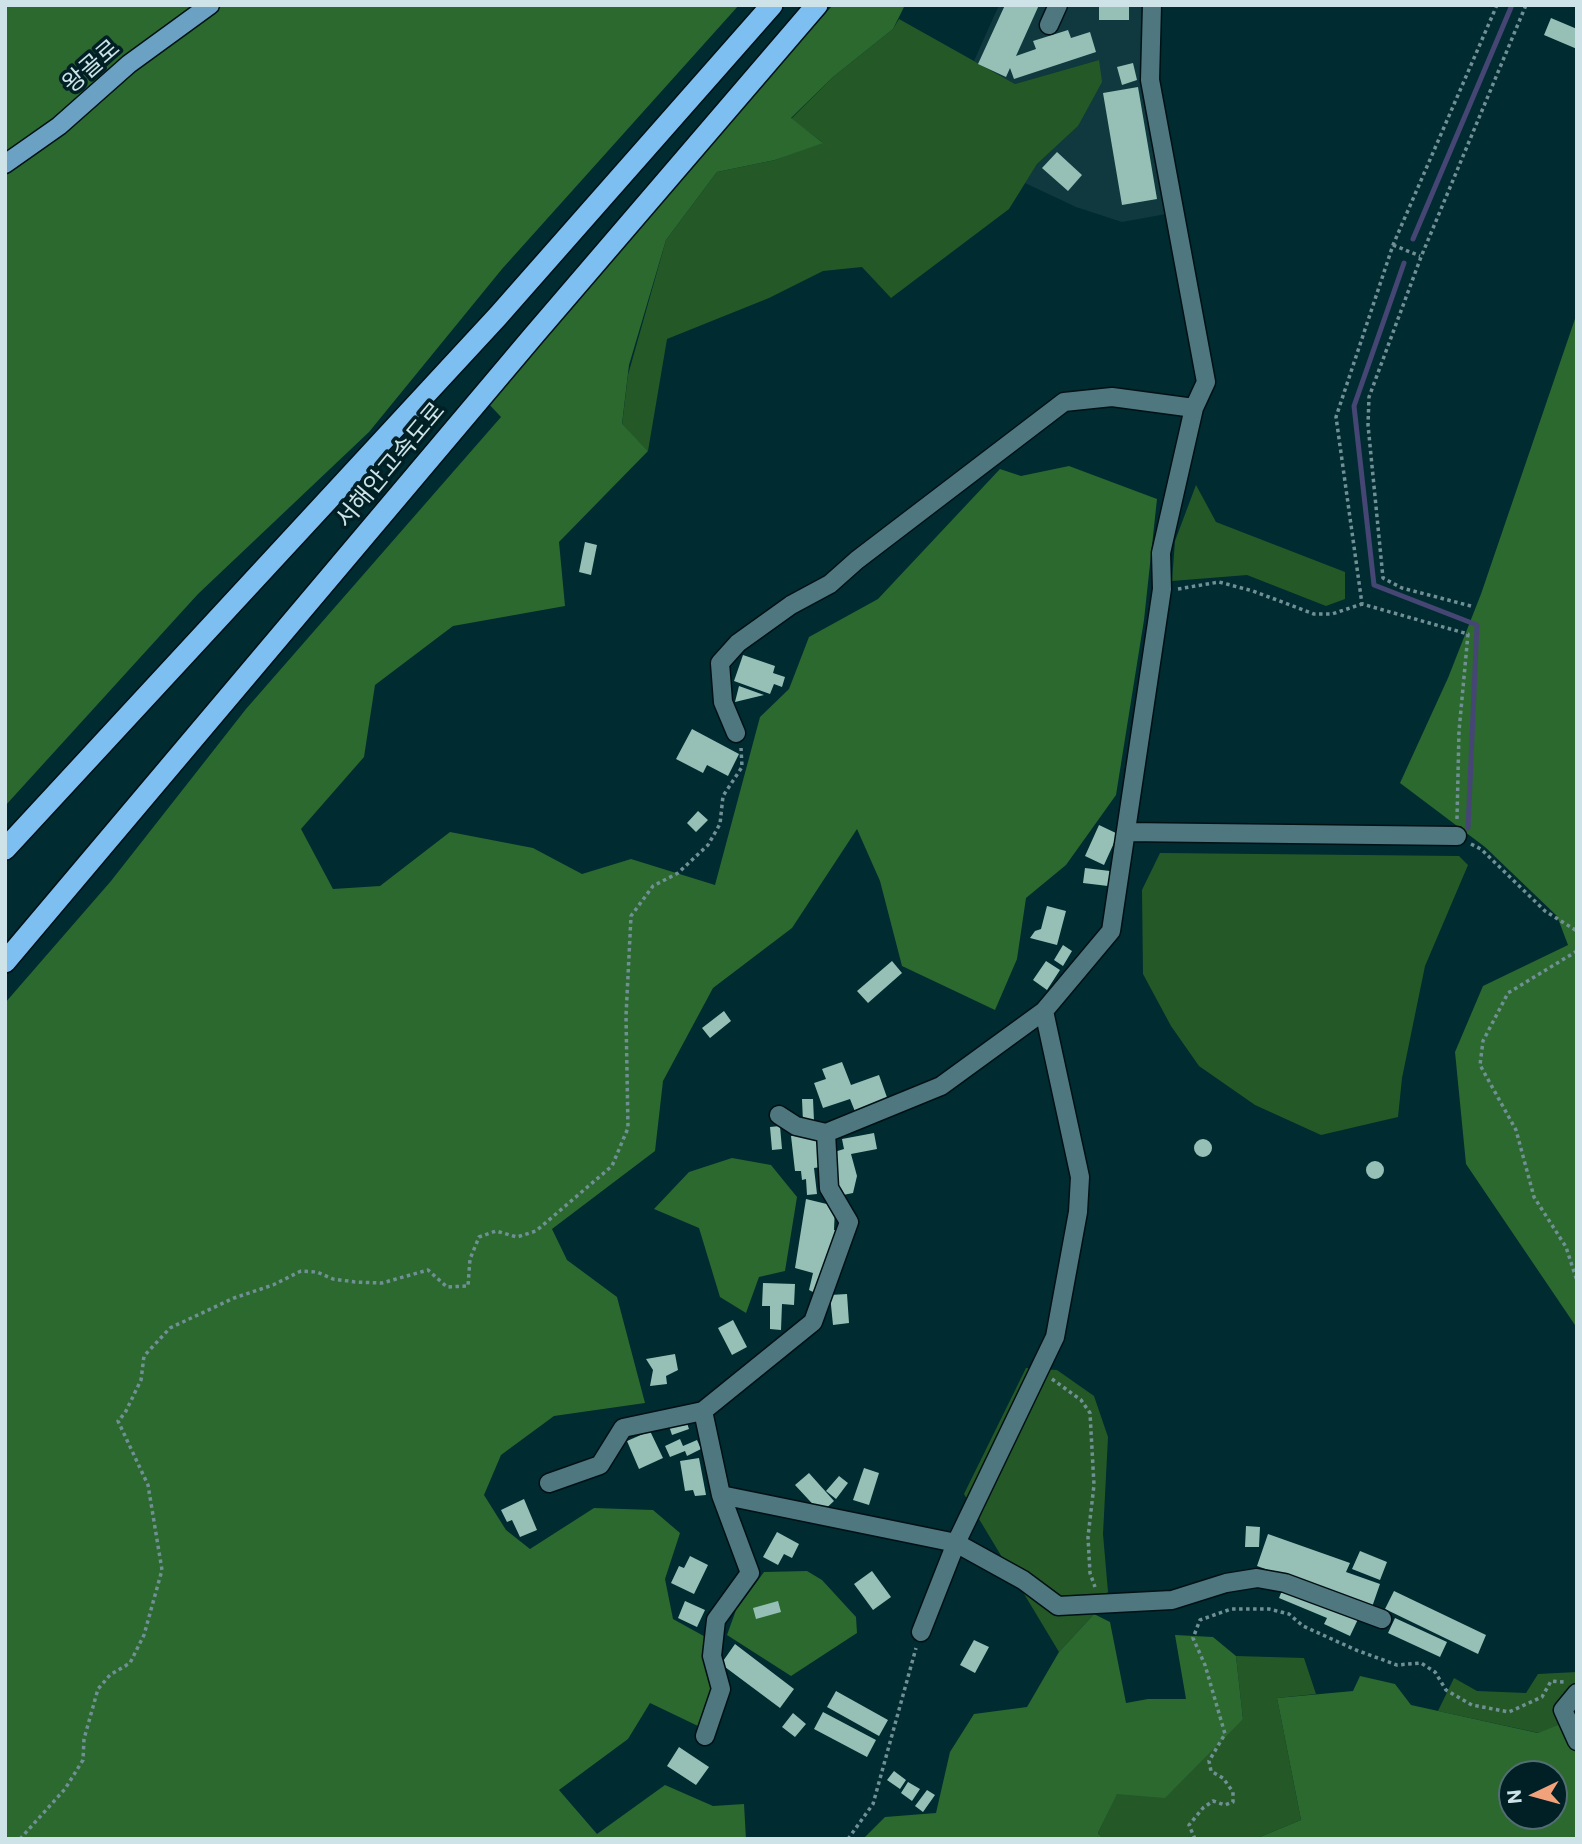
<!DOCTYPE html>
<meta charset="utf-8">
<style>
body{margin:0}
#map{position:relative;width:1582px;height:1844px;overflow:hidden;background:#002b31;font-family:Commissioner,sans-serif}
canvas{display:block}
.frame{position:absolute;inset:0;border:7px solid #cde3e7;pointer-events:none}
.north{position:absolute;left:1498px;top:1760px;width:70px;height:70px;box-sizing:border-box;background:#012025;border:2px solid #536e73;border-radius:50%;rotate:265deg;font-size:19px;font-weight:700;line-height:28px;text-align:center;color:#cde3e7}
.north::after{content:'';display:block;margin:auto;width:24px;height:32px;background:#f1a27b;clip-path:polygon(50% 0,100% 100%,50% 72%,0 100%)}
</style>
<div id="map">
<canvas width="1582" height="1844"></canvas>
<div class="frame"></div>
<div class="north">N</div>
</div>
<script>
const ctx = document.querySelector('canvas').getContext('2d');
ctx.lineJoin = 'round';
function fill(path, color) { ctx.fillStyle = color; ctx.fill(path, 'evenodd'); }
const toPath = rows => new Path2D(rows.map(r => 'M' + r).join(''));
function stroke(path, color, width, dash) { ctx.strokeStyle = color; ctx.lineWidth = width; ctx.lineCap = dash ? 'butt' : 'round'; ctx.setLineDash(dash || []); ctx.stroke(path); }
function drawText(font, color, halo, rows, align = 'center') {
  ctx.font = font + ' Commissioner,"Noto Sans KR",sans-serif'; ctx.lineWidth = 7; ctx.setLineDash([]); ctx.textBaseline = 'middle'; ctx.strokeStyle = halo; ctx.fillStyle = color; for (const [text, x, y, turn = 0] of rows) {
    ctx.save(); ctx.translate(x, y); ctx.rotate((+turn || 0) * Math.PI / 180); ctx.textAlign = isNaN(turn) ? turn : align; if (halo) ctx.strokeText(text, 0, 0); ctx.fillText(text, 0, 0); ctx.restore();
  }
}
const built = toPath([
 [999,5,1143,5,1166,214,1122,222,1076,207,1025,183,1037,164,1078,126,1099,60,1015,84,974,61]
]);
const green = toPath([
 [899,19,1015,84,1099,60,1102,82,1078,126,1037,164,1009,209,891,298,862,267,823,271,769,298,667,339,648,451,622,425,628,375,666,240,717,172,775,160,822,142,791,119,833,77,893,29],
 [1196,485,1216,522,1345,572,1345,599,1326,606,1247,575,1172,581,1175,541],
 [1160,853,1459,856,1468,865,1425,966,1402,1078,1398,1117,1321,1135,1255,1105,1199,1066,1171,1026,1143,974,1142,890],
 [1026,1368,1057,1370,1094,1396,1108,1437,1103,1534,1108,1592,1094,1614,1059,1652,964,1494],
 [1236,1656,1304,1658,1316,1694,1277,1698,1301,1820,1255,1839,1103,1839,1098,1833,1117,1793,1243,1719],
 [1577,1672,1577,1717,1539,1733,1438,1711,1454,1678,1477,1691,1526,1693,1538,1674]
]);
const forest = toPath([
 [5,5,739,5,502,269,369,432,198,594,5,806],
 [833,5,905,5,893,29,833,77,791,118,823,143,775,160,717,172,666,240,629,365,622,424,648,451,559,542,565,606,453,626,375,685,364,757,301,829,333,889,380,886,450,832,533,848,582,874,631,859,715,885,760,717,789,689,809,637,878,599,1000,469,1021,476,1069,466,1157,499,1144,620,1116,795,1066,865,1026,898,1017,959,995,1010,902,966,880,881,857,829,792,928,713,988,663,1081,655,1151,552,1229,567,1260,617,1297,645,1403,554,1416,501,1455,484,1495,506,1530,530,1549,594,1508,653,1510,680,1533,665,1579,673,1619,711,1640,713,1686,698,1726,650,1703,628,1739,559,1790,597,1834,665,1785,713,1806,744,1804,746,1839,5,1839,5,1003,111,881,246,709,501,417,486,401,694,158],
 [1577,313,1577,1328,1466,1164,1455,1052,1483,986,1568,945,1557,916,1485,847,1400,783,1448,678,1481,594],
 [732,1158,771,1165,797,1197,785,1271,759,1277,746,1313,720,1297,699,1228,654,1209,689,1172],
 [807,1571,822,1580,856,1617,857,1633,791,1676,727,1635,736,1610,764,1572],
 [1094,1614,1110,1622,1126,1703,1148,1699,1186,1699,1175,1635,1213,1637,1236,1656,1243,1719,1165,1798,1117,1794,1098,1833,1103,1839,863,1839,885,1817,936,1813,950,1752,974,1714,1027,1707,1059,1652],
 [1360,1676,1395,1684,1411,1705,1538,1733,1577,1717,1577,1839,1255,1839,1301,1820,1277,1698,1353,1691],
 [1512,1774,1554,1774,1554,1816,1512,1816]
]);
const stream = toPath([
 [1413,239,1512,5],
 [1404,263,1354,406,1374,585,1477,625,1468,828]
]);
const building = toPath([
 [1005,5,1039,5,1016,56,1036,49,1033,41,1068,30,1071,38,1090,32,1096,52,1014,79,1010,68,1006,77,978,64],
 [1099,5,1129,5,1129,20,1099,20],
 [1551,18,1577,29,1577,49,1544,35],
 [1133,63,1137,80,1122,85,1117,67],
 [1138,87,1157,199,1122,205,1103,93],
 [1057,152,1082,175,1068,191,1042,168],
 [585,542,597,545,591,575,579,572],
 [743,655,775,666,773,673,785,677,782,687,774,684,770,694,734,681],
 [739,686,764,695,735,702],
 [692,729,739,754,728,776,707,765,703,773,676,759],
 [698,811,708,820,696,832,687,823],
 [1099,825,1118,834,1104,865,1085,856],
 [1085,868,1110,871,1108,886,1083,883],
 [1047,906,1066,911,1057,945,1030,938,1035,931,1041,929],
 [1063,945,1072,951,1063,966,1054,960],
 [892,961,902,973,868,1003,857,991],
 [1046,961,1060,970,1047,990,1033,980],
 [724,1011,731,1021,710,1038,702,1028],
 [842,1062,851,1085,879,1075,889,1103,856,1114,850,1099,823,1108,814,1083,826,1079,822,1069],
 [802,1099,813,1099,814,1121,803,1122],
 [780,1126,782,1149,772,1150,770,1127],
 [817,1132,821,1167,814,1168,817,1194,807,1195,806,1179,802,1180,801,1171,795,1171,791,1136],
 [874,1133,877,1149,851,1154,857,1176,853,1193,843,1195,842,1190,837,1192,833,1180,838,1178,831,1153,844,1149,842,1139],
 '1194 1148a9 9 0 1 1 18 0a9 9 0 1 1-18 0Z',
 '1366 1170a9 9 0 1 1 18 0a9 9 0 1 1-18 0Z',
 [806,1199,835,1206,834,1230,840,1231,819,1295,809,1290,813,1273,795,1268],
 [763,1283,795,1284,794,1305,782,1304,781,1330,770,1329,770,1306,762,1306],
 [847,1294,849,1323,833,1325,830,1295],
 [733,1320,747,1347,732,1355,718,1328],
 [675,1354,678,1370,666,1376,667,1384,650,1386,653,1370,646,1359],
 [686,1420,689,1429,672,1435,669,1426],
 [650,1431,663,1458,639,1469,627,1441],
 [680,1439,683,1446,697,1440,701,1449,687,1456,685,1451,670,1457,665,1446],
 [699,1458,706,1495,695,1496,693,1490,685,1491,680,1461],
 [864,1468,879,1473,869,1505,853,1500],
 [809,1473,834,1501,821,1513,795,1485],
 [839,1476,848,1483,836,1499,826,1491],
 [524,1499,537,1530,520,1537,512,1520,507,1522,501,1510],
 [1246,1526,1260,1527,1259,1547,1245,1547],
 [777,1532,799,1544,792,1558,784,1554,778,1565,763,1557],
 [1268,1534,1350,1563,1346,1572,1380,1584,1372,1607,1257,1566],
 [1360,1551,1387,1562,1380,1580,1352,1569],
 [690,1556,708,1565,694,1594,671,1583,679,1566,684,1568],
 [872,1571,891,1597,873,1610,854,1584],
 [1283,1588,1360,1615,1350,1636,1324,1624,1327,1618,1279,1598],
 [1394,1591,1486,1635,1478,1654,1385,1609],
 [685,1601,705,1610,697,1627,678,1618],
 [778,1601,781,1612,756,1619,753,1608],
 [1395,1618,1447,1642,1440,1657,1388,1633],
 [974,1640,989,1647,975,1673,960,1665],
 [735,1644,794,1689,780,1708,721,1664],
 [836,1691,888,1720,879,1736,827,1707],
 [823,1712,876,1740,867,1757,814,1729],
 [793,1713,806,1724,795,1737,782,1727],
 [679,1747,709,1767,696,1785,667,1766],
 [894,1771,906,1780,900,1789,887,1780],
 [908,1782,920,1789,912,1801,901,1793],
 [927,1790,935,1795,923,1812,915,1806]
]);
const path = toPath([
 [1393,245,1420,256],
 [1178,589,1219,582,1253,591,1314,614,1332,614,1362,604],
 [1471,606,1402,588,1383,578,1368,425,1369,397,1421,257,1526,5],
 [1457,819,1459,731,1468,634,1362,604,1336,417,1393,245,1497,5],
 [1471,844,1481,849,1545,911,1577,931],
 [1577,951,1508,993,1483,1041,1480,1065,1516,1130,1534,1197,1566,1247,1577,1281],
 [1052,1379,1081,1400,1090,1413,1094,1485,1088,1537,1090,1573,1095,1587],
 [20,1839,65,1789,83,1760,84,1739,98,1689,110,1675,130,1663,144,1635,162,1570,148,1485,118,1421,125,1413,141,1380,144,1356,170,1328,234,1298,273,1285,301,1271,317,1272,333,1279,355,1282,382,1283,428,1270,447,1287,468,1286,470,1259,479,1237,496,1231,517,1237,536,1231,612,1166,628,1128,626,1016,631,916,653,886,678,873,708,845,720,824,723,796,742,767,741,748],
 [848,1839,873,1804,916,1648],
 [1195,1839,1189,1825,1203,1808,1213,1801,1225,1805,1233,1802,1233,1792,1223,1778,1211,1771,1209,1761,1225,1734,1205,1665,1193,1638,1200,1620,1231,1609,1269,1609,1289,1614,1303,1626,1356,1650,1397,1665,1421,1663,1435,1672,1446,1690,1472,1705,1509,1712,1542,1697,1551,1681,1564,1682]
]);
const minor = toPath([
 [1152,5,1150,80,1206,382,1194,408,1161,553,1162,589,1111,931,1044,1011,941,1086,826,1133,829,1188,849,1222,813,1322,703,1411,721,1495,956,1543,1023,1580,1058,1606,1172,1600,1226,1583,1257,1578,1285,1583,1382,1619],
 [1049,25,1058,5],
 [736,733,723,702,720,663,738,643,791,605,830,584,857,560,1064,402,1112,397,1194,408],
 [1126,832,1457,836],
 [779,1115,796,1126,826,1133],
 [549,1483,600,1465,623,1428,703,1411],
 [921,1632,956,1543,1055,1337,1078,1212,1080,1177,1044,1011],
 [1577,1693,1563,1710,1577,1741],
 [705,1736,721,1689,712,1656,716,1620,750,1573,721,1495]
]);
const major = toPath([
 [5,164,59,126,129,64,210,5]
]);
const highway = toPath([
 [5,849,498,316,772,5],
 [5,962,534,335,817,5]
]);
const streetNames = [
 ["왕골로",91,66,-41],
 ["서해안고속도로",390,465,-50]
];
fill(built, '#0f393f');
fill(green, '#245927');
fill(forest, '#2b692f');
stroke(stream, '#464674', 5);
fill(building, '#96c0b5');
stroke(minor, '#001115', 21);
stroke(major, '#001115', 21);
stroke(highway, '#001115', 24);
stroke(path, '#719095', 3.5, [3.5, 3.5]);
stroke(minor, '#4e777f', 18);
stroke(major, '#6ba2c4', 18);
stroke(highway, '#7ebff2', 21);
drawText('24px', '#cde3e7', '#012025', streetNames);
</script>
